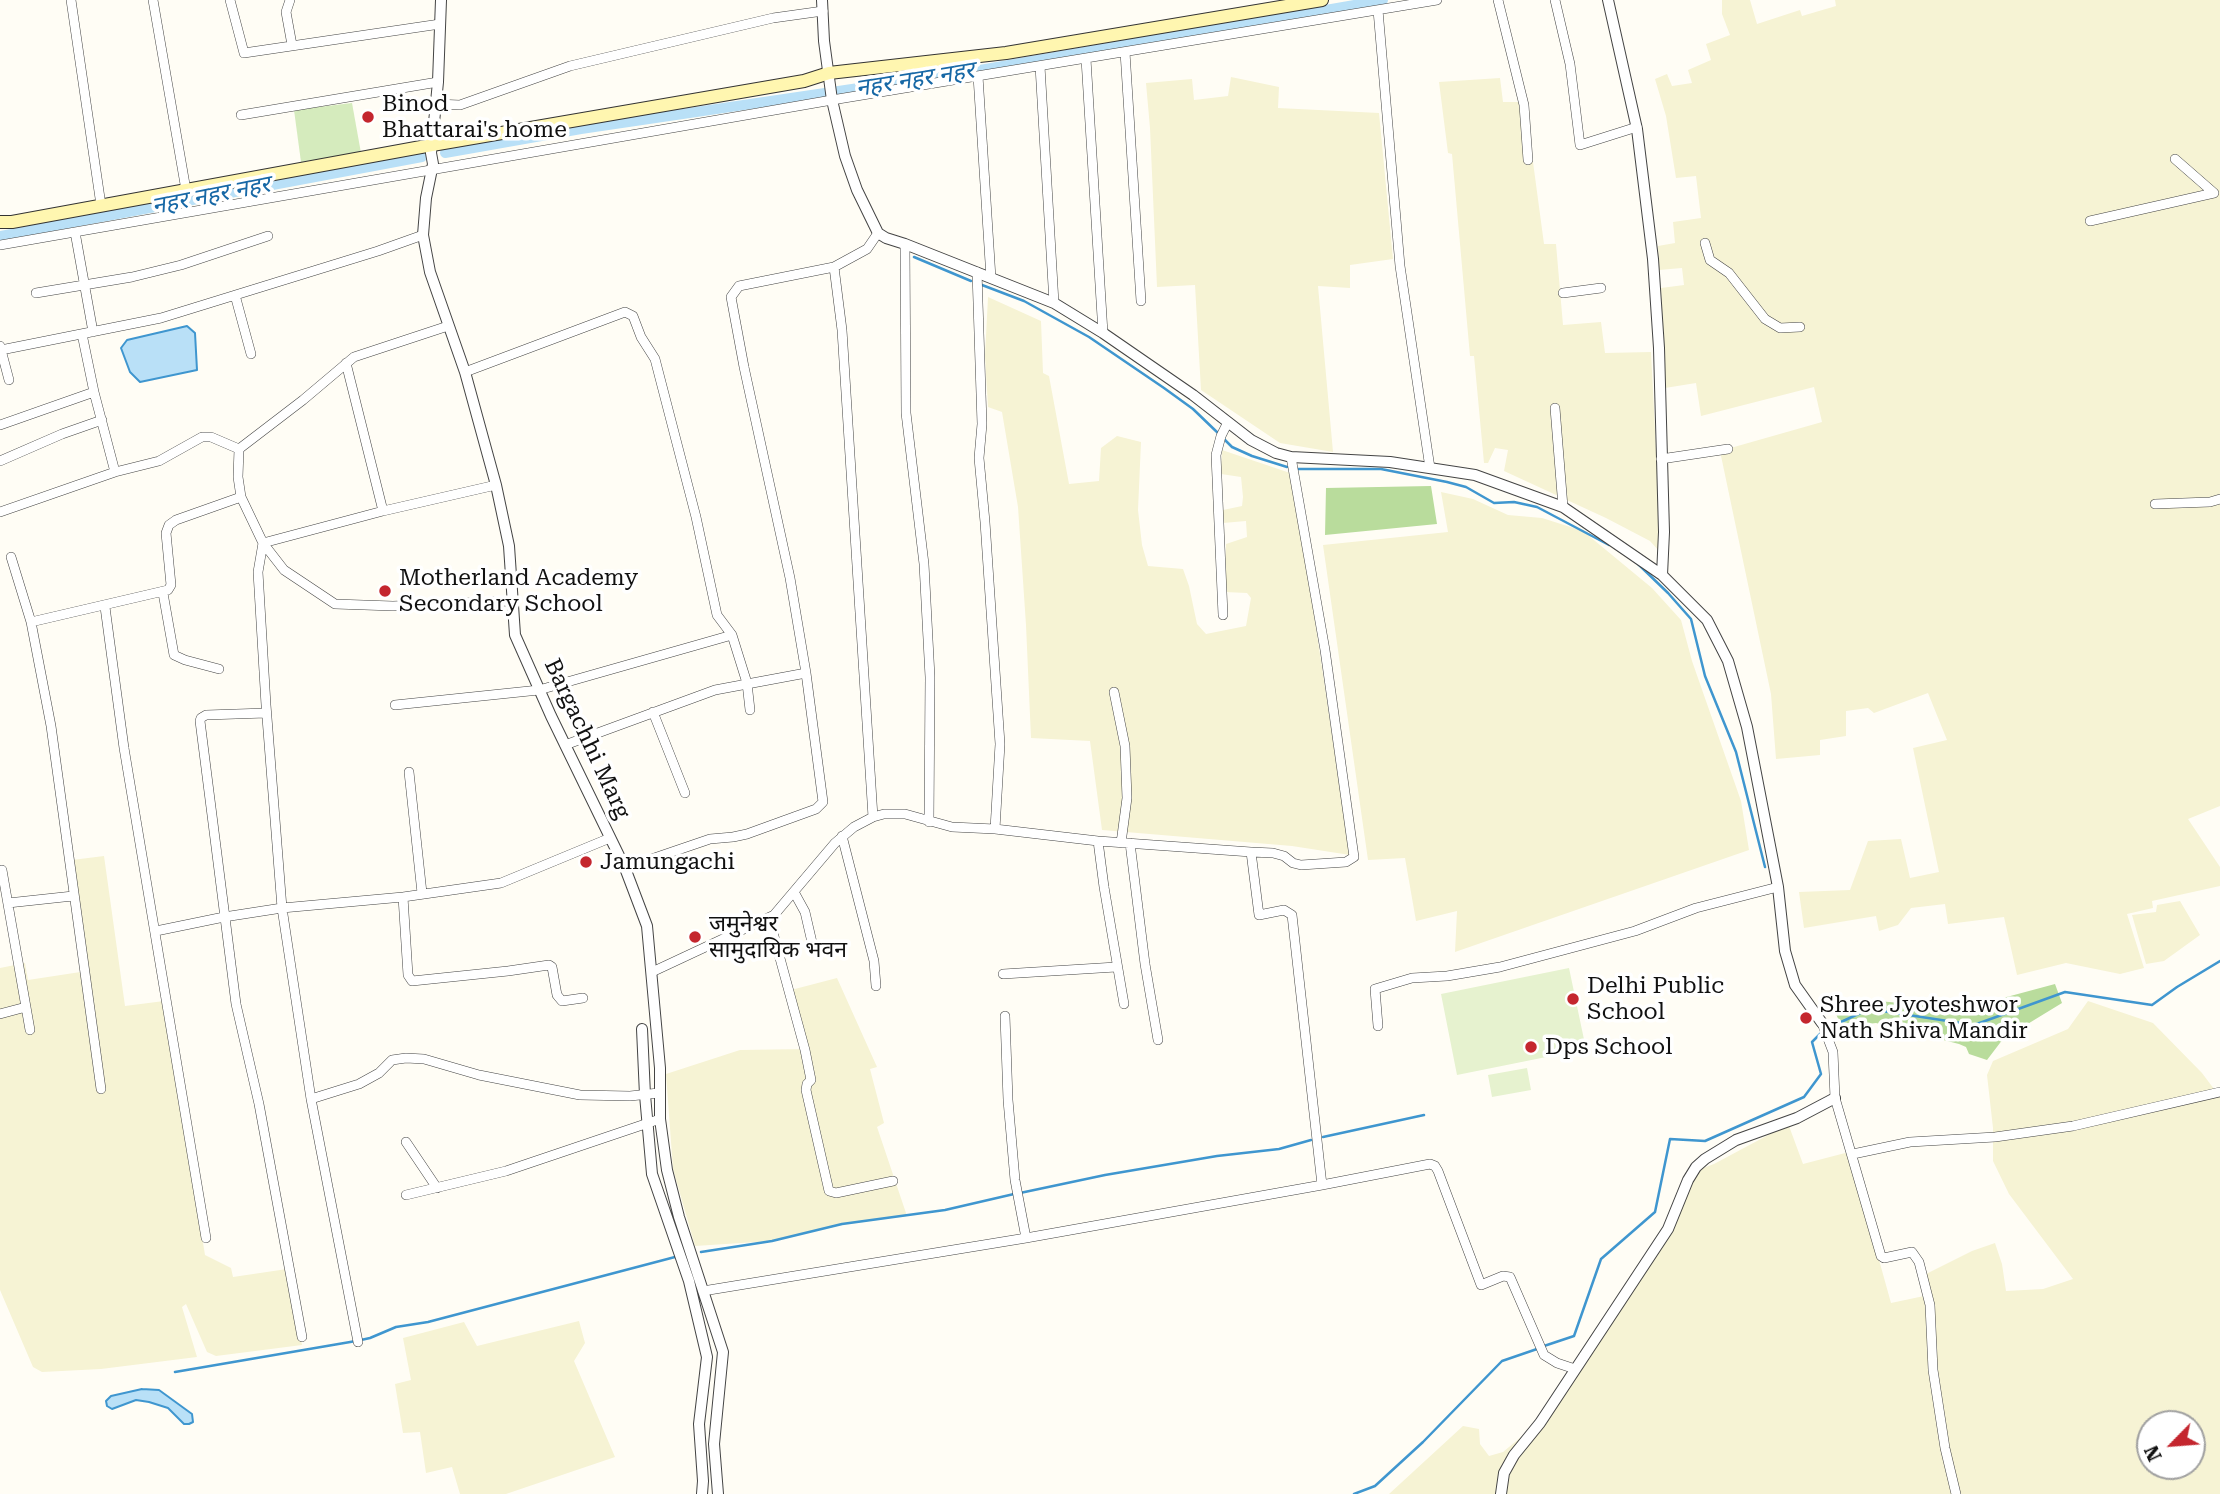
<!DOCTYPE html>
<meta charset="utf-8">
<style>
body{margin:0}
#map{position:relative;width:2220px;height:1494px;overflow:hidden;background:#fffdf5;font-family:"Roboto Serif",serif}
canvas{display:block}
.north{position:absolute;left:2136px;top:1410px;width:70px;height:70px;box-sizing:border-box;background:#fff;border:2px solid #a0a0a0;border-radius:50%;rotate:245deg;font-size:19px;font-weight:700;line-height:28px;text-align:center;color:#111}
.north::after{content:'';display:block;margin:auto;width:24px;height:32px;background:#c4262e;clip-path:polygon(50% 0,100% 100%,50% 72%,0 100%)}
</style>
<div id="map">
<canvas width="2220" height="1494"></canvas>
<div class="north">N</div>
</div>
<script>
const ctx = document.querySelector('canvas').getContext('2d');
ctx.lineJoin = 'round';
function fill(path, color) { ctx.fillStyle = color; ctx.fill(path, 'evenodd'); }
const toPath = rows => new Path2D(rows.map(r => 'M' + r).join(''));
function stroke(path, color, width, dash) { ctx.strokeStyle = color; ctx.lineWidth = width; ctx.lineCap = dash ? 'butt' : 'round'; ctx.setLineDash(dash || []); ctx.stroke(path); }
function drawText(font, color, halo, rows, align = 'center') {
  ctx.font = font + ' "Roboto Serif","Noto Sans Devanagari",serif'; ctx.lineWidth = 7; ctx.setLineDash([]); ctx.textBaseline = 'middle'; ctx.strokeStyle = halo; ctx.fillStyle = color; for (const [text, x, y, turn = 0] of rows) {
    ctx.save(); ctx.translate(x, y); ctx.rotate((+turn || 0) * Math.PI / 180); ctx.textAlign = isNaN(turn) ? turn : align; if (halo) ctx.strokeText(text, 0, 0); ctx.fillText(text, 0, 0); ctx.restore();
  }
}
const farmland = toPath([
 [1722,0,1750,0,1757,24,1800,10,1802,16,1836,6,1835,0,2220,0,2220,806,2188,819,2220,867,2220,886,2152,901,2153,908,2127,914,2144,968,2120,974,2066,963,2017,975,2004,917,1948,924,1945,904,1911,908,1898,925,1879,931,1876,916,1804,928,1799,892,1850,890,1868,841,1901,839,1910,878,1939,872,1913,748,1947,740,1928,693,1874,713,1868,708,1846,711,1846,736,1820,740,1820,755,1776,759,1771,694,1720,451,1822,422,1814,387,1701,416,1696,383,1665,388,1661,288,1684,285,1682,268,1659,270,1658,246,1675,243,1673,222,1701,218,1696,176,1676,178,1666,116,1655,79,1667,74,1672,86,1692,83,1688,70,1711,60,1706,44,1730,35,1722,14],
 [1231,77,1279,87,1278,108,1379,113,1393,259,1350,265,1350,288,1318,286,1333,452,1280,443,1201,390,1195,285,1157,287,1150,128,1146,83,1192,79,1194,100,1228,96],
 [1500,78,1503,102,1521,102,1527,163,1533,162,1544,244,1556,244,1563,325,1601,322,1605,353,1651,352,1661,547,1659,551,1650,541,1606,518,1504,471,1508,450,1495,448,1488,463,1484,463,1474,356,1470,356,1452,154,1448,153,1439,82],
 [988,297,1041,321,1043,373,1049,376,1069,484,1099,481,1101,448,1117,436,1141,442,1138,510,1142,545,1148,566,1183,569,1189,586,1197,624,1206,634,1246,626,1251,598,1247,593,1225,592,1226,544,1247,537,1246,521,1223,523,1223,510,1242,506,1243,497,1241,477,1221,474,1222,450,1293,474,1350,855,1292,846,1102,830,1090,741,1031,738,1026,625,1018,507,1002,412,988,407,985,356],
 [1441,492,1473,499,1508,515,1542,518,1583,531,1652,588,1681,620,1692,661,1741,801,1749,850,1455,952,1457,911,1416,921,1405,858,1368,860,1323,545,1448,532],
 [104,856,125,1006,164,1001,205,1255,231,1268,233,1277,287,1269,302,1345,216,1356,207,1352,186,1304,182,1307,197,1357,101,1369,42,1372,33,1367,0,1290,0,968,25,963,28,980,87,971,72,860],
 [2180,901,2200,935,2164,961,2146,964,2132,915,2156,912,2157,905],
 [837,978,877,1067,870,1069,884,1123,877,1127,907,1216,842,1225,772,1241,695,1246,673,1169,666,1074,740,1050,807,1049,791,990],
 [2088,1001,2153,1023,2202,1073,2220,1097,2220,1494,1389,1494,1463,1426,1479,1429,1480,1444,1489,1456,1503,1452,1539,1422,1590,1337,1643,1263,1671,1217,1690,1173,1714,1164,1772,1133,1789,1126,1803,1164,1849,1152,1891,1303,1924,1296,1922,1276,1972,1251,1995,1243,2002,1264,2006,1291,2043,1289,2073,1279,2009,1194,1993,1161,1993,1128,1987,1075,1993,1061,2068,1029],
 [2150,1424,2192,1424,2192,1466,2150,1466],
 [579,1321,585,1343,574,1361,615,1457,506,1494,460,1494,452,1467,426,1473,420,1432,403,1433,395,1384,411,1380,403,1338,464,1322,477,1346]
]);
const green = toPath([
 [352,103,361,153,301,162,294,110]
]);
const forest = toPath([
 [1431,486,1437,524,1325,535,1326,488],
 [2055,984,2062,1003,2003,1039,1987,1060,1969,1054,1966,1047,1959,1044,1876,1023,1842,1027,1835,1012,1858,999,1962,1009]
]);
const pitch = toPath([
 [1569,968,1586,1049,1457,1075,1441,994],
 [1527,1068,1531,1090,1492,1097,1488,1075]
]);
const water = toPath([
 [187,326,195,333,197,370,140,382,130,372,121,348,127,340,187,326],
 [142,1389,159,1390,192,1414,193,1422,189,1424,184,1424,168,1408,149,1402,136,1400,112,1409,107,1406,106,1401,111,1396,142,1389]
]);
const stream = toPath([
 [914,257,971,281],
 [982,285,1024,301,1089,337,1164,388,1193,409,1219,434],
 [1224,439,1232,447,1252,456,1287,467],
 [1298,469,1381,469,1447,482,1466,487,1494,503,1514,502,1537,507,1609,545],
 [1638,564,1668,593,1691,619,1705,676,1736,752,1765,867],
 [1828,1028,1869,1009,1974,1025,2065,992,2152,1005,2177,987,2220,961],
 [1323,1137,1424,1115],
 [1020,1193,1105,1175,1217,1156,1279,1149,1311,1140],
 [701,1252,772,1241,842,1224,945,1210,1014,1194],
 [361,1340,370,1338,396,1327,428,1322,675,1257],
 [1544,1346,1574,1336,1601,1259,1655,1212,1670,1139,1705,1141,1804,1097,1821,1074,1812,1042,1822,1032],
 [175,1372,356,1341],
 [1354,1494,1375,1486,1423,1442,1502,1361,1537,1349]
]);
const canal = toPath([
 [445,153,581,129,974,71,1383,0],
 [0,236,422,157]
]);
const minor = toPath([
 [71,0,101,205],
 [153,0,186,190],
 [230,0,244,53,440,24],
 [290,0,286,12,292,45],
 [1498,0,1524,105,1528,160],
 [1555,0,1570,64,1580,145,1637,127],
 [1378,10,1400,266,1430,468],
 [1125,52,1141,301],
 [1086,59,1103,333],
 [1040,66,1054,303],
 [978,76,991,278],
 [436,104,460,105,570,66,773,18,823,11],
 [241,115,438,82],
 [2175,159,2214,193],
 [2090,221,2214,193],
 [75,232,93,332],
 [1705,243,1710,260,1729,273,1765,319,1780,328,1800,327],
 [905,244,906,413,924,564,930,677,929,822],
 [0,245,832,100,1437,0],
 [977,272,982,424,979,458,985,522,1000,744,995,829],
 [36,293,132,277,181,265,268,236],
 [1563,293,1601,288],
 [235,295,251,354],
 [448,326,354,357,303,400,239,449,238,477,241,497,263,543,284,570,335,604,393,606,511,601],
 [82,334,94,392,115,472],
 [0,346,9,380],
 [1,350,161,318,378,251,423,235],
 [346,363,383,511],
 [465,372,625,312,633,316,641,337,655,359,696,517,717,615,732,635,747,683,750,710],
 [1555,408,1563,507],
 [0,425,94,392],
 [1661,459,1728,449],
 [0,461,62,434,102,420],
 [2155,504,2210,502,2220,499],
 [0,512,115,472,159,461,202,437,211,437,239,449],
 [11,557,31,622,51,726,101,1089],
 [163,593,174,655,185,660,219,669],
 [105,607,124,748,206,1238],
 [1223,615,1216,455,1221,436,1228,422],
 [31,622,168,590,171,585,166,533,169,525,176,520,241,497],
 [1114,692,1125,746,1127,798,1121,843],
 [395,705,539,690,732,635],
 [653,712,685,793],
 [266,713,206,715,201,718,200,721,236,1004,259,1104,302,1337],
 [565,745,715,690,806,673,790,578,744,367,731,297,739,286,834,267],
 [409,772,422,893],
 [873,817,842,330,834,267,867,249,878,233],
 [842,836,874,961,876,986],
 [1098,841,1104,887,1124,1004],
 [1130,843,1145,964,1158,1040],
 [1251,852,1273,853,1284,856,1293,863,1301,865,1346,862,1354,857,1325,650,1291,457],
 [625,868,710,839,733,837,747,834,816,809,823,802,806,673],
 [2,870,30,1030],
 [794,892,805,912,814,951],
 [403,897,408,975,412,981,508,971,549,965,552,967,557,995,562,1001,583,998],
 [8,903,73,896],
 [769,918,805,1050,811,1080,807,1084,806,1090,829,1191,836,1193,893,1181],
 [156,931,224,917,282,908,403,897,501,883,610,838],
 [652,972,774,915,835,843,854,827,873,817,884,814,905,814,952,827,995,829,1098,841,1251,852,1259,915,1284,910,1292,915,1322,1185],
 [1003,974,1116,967],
 [0,1014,26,1007],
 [1005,1016,1008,1100,1015,1180,1026,1238],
 [1822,1023,1833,1052,1835,1098,1881,1256,1884,1258,1912,1252,1919,1262,1930,1305,1933,1370,1945,1448,1956,1494],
 [1378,1026,1375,989,1412,978,1447,976,1500,967,1635,931,1696,908,1778,887],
 [311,1099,359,1084,379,1073,392,1060,406,1058,424,1059,479,1075,580,1095,630,1096,659,1093],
 [406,1142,437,1188],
 [1853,1154,1910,1142,1995,1137,2073,1126,2220,1092],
 [406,1195,506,1171,660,1119],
 [703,1291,1026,1238,1322,1185,1430,1164,1435,1166,1438,1171,1481,1285,1503,1276,1510,1277,1544,1355,1557,1363,1575,1369],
 [358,1342,311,1099,282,908,266,705,258,572,263,543,383,511,496,485]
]);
const tertiary = toPath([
 [441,0,438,82,431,153,433,164,426,198,423,235,430,272,465,372,496,485,509,546,515,635,551,716,625,868,647,926,660,1068,660,1119,667,1170,679,1217,723,1352,714,1444,718,1494],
 [822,0,824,41,832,100,845,156,857,190,878,233,886,238,905,244,1054,303,1103,333,1193,395,1251,440,1276,453,1291,457,1390,462,1475,475,1563,507,1662,575,1707,620,1728,661,1747,727,1778,887,1785,951,1795,985,1822,1023],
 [1608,0,1637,129,1653,259,1659,348,1664,532,1662,575],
 [642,1029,645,1095,652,1174,689,1281,707,1357,699,1424,703,1481,702,1494],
 [1501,1494,1504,1473,1514,1455,1540,1423,1668,1229,1688,1180,1696,1167,1705,1159,1736,1140,1797,1118,1835,1098]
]);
const secondary = toPath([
 [0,222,12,222,432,145,804,81,829,73,1006,53,1322,0]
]);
const markers = [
 [368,117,7,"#c4262e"],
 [385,591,7,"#c4262e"],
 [586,862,7,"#c4262e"],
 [695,937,7,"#c4262e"],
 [1573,999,7,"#c4262e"],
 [1806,1018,7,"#c4262e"],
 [1531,1047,7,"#c4262e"]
];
const poiNames = [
 ["Binod",382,104],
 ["Bhattarai's home",382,130],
 ["Motherland Academy",399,578],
 ["Secondary School",399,604],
 ["Jamungachi",600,862],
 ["जमुनेश्वर",709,924],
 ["सामुदायिक भवन",709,950],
 ["Delhi Public",1587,986],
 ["School",1587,1012],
 ["Shree Jyoteshwor",1820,1005],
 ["Nath Shiva Mandir",1820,1031],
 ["Dps School",1545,1047]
];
const streetNames = [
 ["Bargachhi Marg",587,739,65]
];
const waterNames = [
 ["नहर नहर नहर",915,80,-9],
 ["नहर नहर नहर",211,196,-11]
];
fill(farmland, '#f6f3d4');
fill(green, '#d5ebbd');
fill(forest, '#b9dc9c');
fill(pitch, '#e6f2cf');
fill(water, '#b9e0f7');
stroke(water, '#3f96cf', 2);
stroke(stream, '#3f96cf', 2.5);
stroke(canal, '#b9e0f7', 10);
stroke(minor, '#444', 10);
stroke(tertiary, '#444', 12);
stroke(secondary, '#333', 14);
stroke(minor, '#fff', 9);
stroke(tertiary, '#fff', 10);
stroke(secondary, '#fff6b0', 12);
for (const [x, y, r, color] of markers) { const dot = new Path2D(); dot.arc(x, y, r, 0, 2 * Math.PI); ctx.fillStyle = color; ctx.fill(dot); stroke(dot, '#fff', 2.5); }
drawText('23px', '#111', '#fff', poiNames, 'left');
drawText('23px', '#111', '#fff', streetNames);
drawText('italic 24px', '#1768a6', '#fff', waterNames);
</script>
